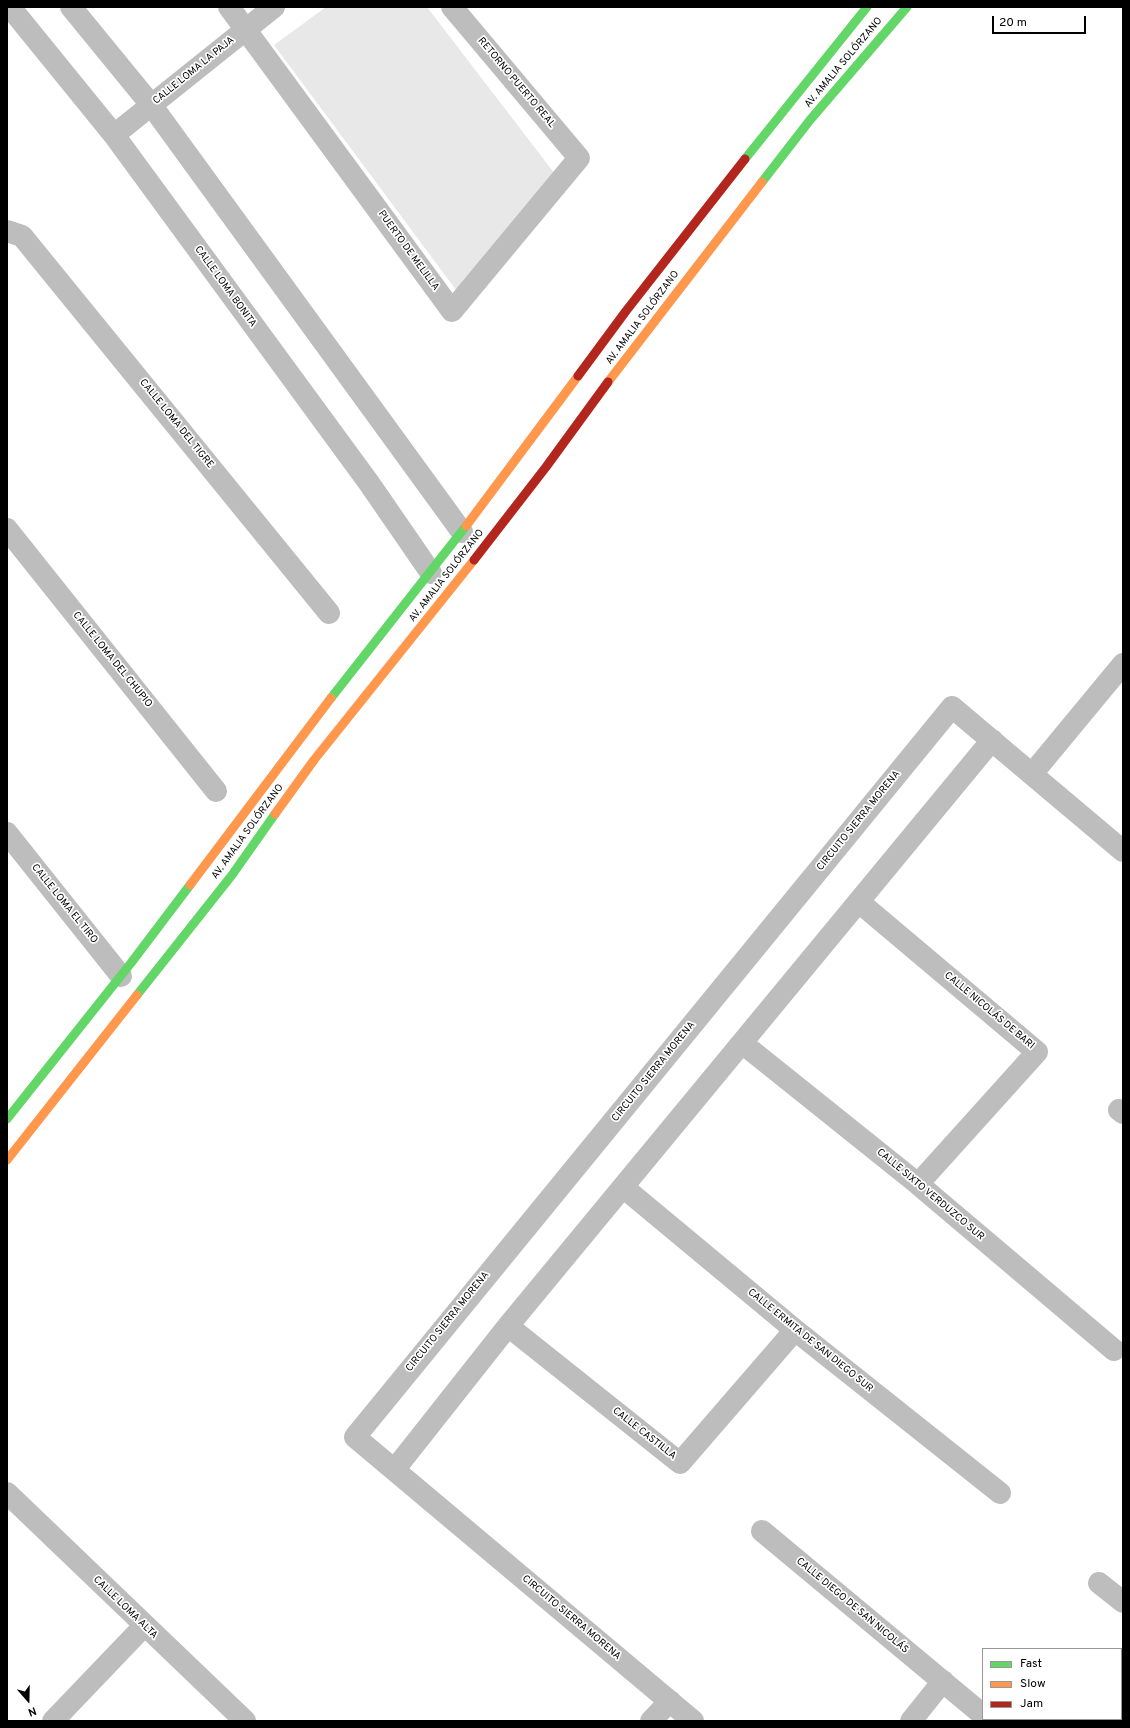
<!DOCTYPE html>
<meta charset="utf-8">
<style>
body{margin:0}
#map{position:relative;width:1130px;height:1728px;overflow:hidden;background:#fff;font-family:Overpass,sans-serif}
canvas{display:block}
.frame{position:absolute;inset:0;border:8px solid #000;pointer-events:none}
.legend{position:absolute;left:982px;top:1648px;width:140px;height:72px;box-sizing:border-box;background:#fff;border:1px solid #999;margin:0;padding:5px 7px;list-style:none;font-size:12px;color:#000}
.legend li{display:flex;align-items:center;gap:8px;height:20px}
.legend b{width:20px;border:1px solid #999}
.north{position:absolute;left:8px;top:1680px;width:40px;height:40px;-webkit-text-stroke:3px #fff;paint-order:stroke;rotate:160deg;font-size:11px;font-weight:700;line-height:16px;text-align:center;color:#000}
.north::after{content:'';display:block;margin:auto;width:14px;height:18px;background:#000;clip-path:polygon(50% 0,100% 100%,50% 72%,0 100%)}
.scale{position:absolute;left:992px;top:16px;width:94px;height:18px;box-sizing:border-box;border:2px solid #000;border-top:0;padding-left:5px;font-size:12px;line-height:14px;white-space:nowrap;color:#000;-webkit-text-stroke:3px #fff;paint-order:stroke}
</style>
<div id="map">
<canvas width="1130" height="1728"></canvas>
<div class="frame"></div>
<ul class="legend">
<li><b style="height:5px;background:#63d668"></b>Fast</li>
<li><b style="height:5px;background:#ff974d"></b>Slow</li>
<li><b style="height:5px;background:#b3261e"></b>Jam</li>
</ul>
<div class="north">N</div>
<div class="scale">20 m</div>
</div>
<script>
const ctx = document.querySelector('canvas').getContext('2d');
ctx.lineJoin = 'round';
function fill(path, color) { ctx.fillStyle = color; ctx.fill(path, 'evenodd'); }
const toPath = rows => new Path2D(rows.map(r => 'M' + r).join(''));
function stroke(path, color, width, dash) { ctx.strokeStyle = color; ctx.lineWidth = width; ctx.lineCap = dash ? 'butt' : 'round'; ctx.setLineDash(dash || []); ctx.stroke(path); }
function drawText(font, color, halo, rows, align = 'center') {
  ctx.font = font + ' Overpass,sans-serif'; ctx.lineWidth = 3.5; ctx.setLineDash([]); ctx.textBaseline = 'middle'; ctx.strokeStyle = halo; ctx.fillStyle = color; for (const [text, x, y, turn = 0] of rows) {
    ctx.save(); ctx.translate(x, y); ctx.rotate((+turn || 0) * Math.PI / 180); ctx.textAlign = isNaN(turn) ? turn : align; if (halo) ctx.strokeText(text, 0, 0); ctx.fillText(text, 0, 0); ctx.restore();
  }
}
const green = toPath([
 [326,7,427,7,555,174,456,290,274,45]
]);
const street = toPath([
 [10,7,114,135,369,483,431,573],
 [71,7,152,106,462,532],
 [229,7,452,311,579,158,452,7],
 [114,135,274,7],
 [7,231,22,236,329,613],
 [7,529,216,791],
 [1032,774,1123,664],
 [7,833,121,976],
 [859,902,1037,1052,918,1184],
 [742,1043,918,1184,1114,1350],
 [1119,1110,1123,1113],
 [623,1187,795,1330,1000,1493],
 [508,1326,680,1463,795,1330],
 [395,1469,508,1326,992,740],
 [7,1493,245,1721],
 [762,1531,983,1715],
 [1099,1583,1123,1602],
 [53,1721,144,1626],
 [651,1721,670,1701],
 [693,1721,355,1437,952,707,1123,851],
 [911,1721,943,1681]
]);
const fast = toPath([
 [745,159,867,7],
 [762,182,810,120,907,7],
 [331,698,466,526],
 [137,995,232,875,275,814],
 [7,1119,131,963,190,885]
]);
const slow = toPath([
 [608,382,762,182],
 [466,526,578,376],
 [275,814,314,760,474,560],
 [190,885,331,698],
 [7,1160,137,995]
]);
const jam = toPath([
 [578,376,626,311,745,159],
 [474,560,546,467,608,382]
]);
const streetNames = [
 ["AV. AMALIA SOLÓRZANO",844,63,-50],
 ["CALLE LOMA LA PAJA",194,71,-39],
 ["RETORNO PUERTO REAL",516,83,50],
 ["PUERTO DE MELILLA",408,251,54],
 ["CALLE LOMA BONITA",225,287,54],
 ["AV. AMALIA SOLÓRZANO",643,318,-53],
 ["CALLE LOMA DEL TIGRE",176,424,51],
 ["AV. AMALIA SOLÓRZANO",447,576,-52],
 ["CALLE LOMA DEL CHUPIO",112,660,51],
 ["CIRCUITO SIERRA MORENA",859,821,-51],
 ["AV. AMALIA SOLÓRZANO",248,832,-54],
 ["CALLE LOMA EL TIRO",64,904,51],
 ["CALLE NICOLÁS DE BARI",989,1011,40],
 ["CIRCUITO SIERRA MORENA",654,1072,-51],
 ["CALLE SIXTO VERDUZCO SUR",930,1195,40],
 ["CIRCUITO SIERRA MORENA",448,1322,-51],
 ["CALLE ERMITA DE SAN DIEGO SUR",810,1341,39],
 ["CALLE CASTILLA",644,1434,38],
 ["CALLE DIEGO DE SAN NICOLÁS",852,1606,40],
 ["CALLE LOMA ALTA",125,1608,44],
 ["CIRCUITO SIERRA MORENA",571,1618,40]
];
fill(green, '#e8e8e8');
stroke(street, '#bdbdbd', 22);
stroke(fast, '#63d668', 9);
stroke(slow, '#ff974d', 9);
stroke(jam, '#b3261e', 9);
drawText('10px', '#000', '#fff', streetNames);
</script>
